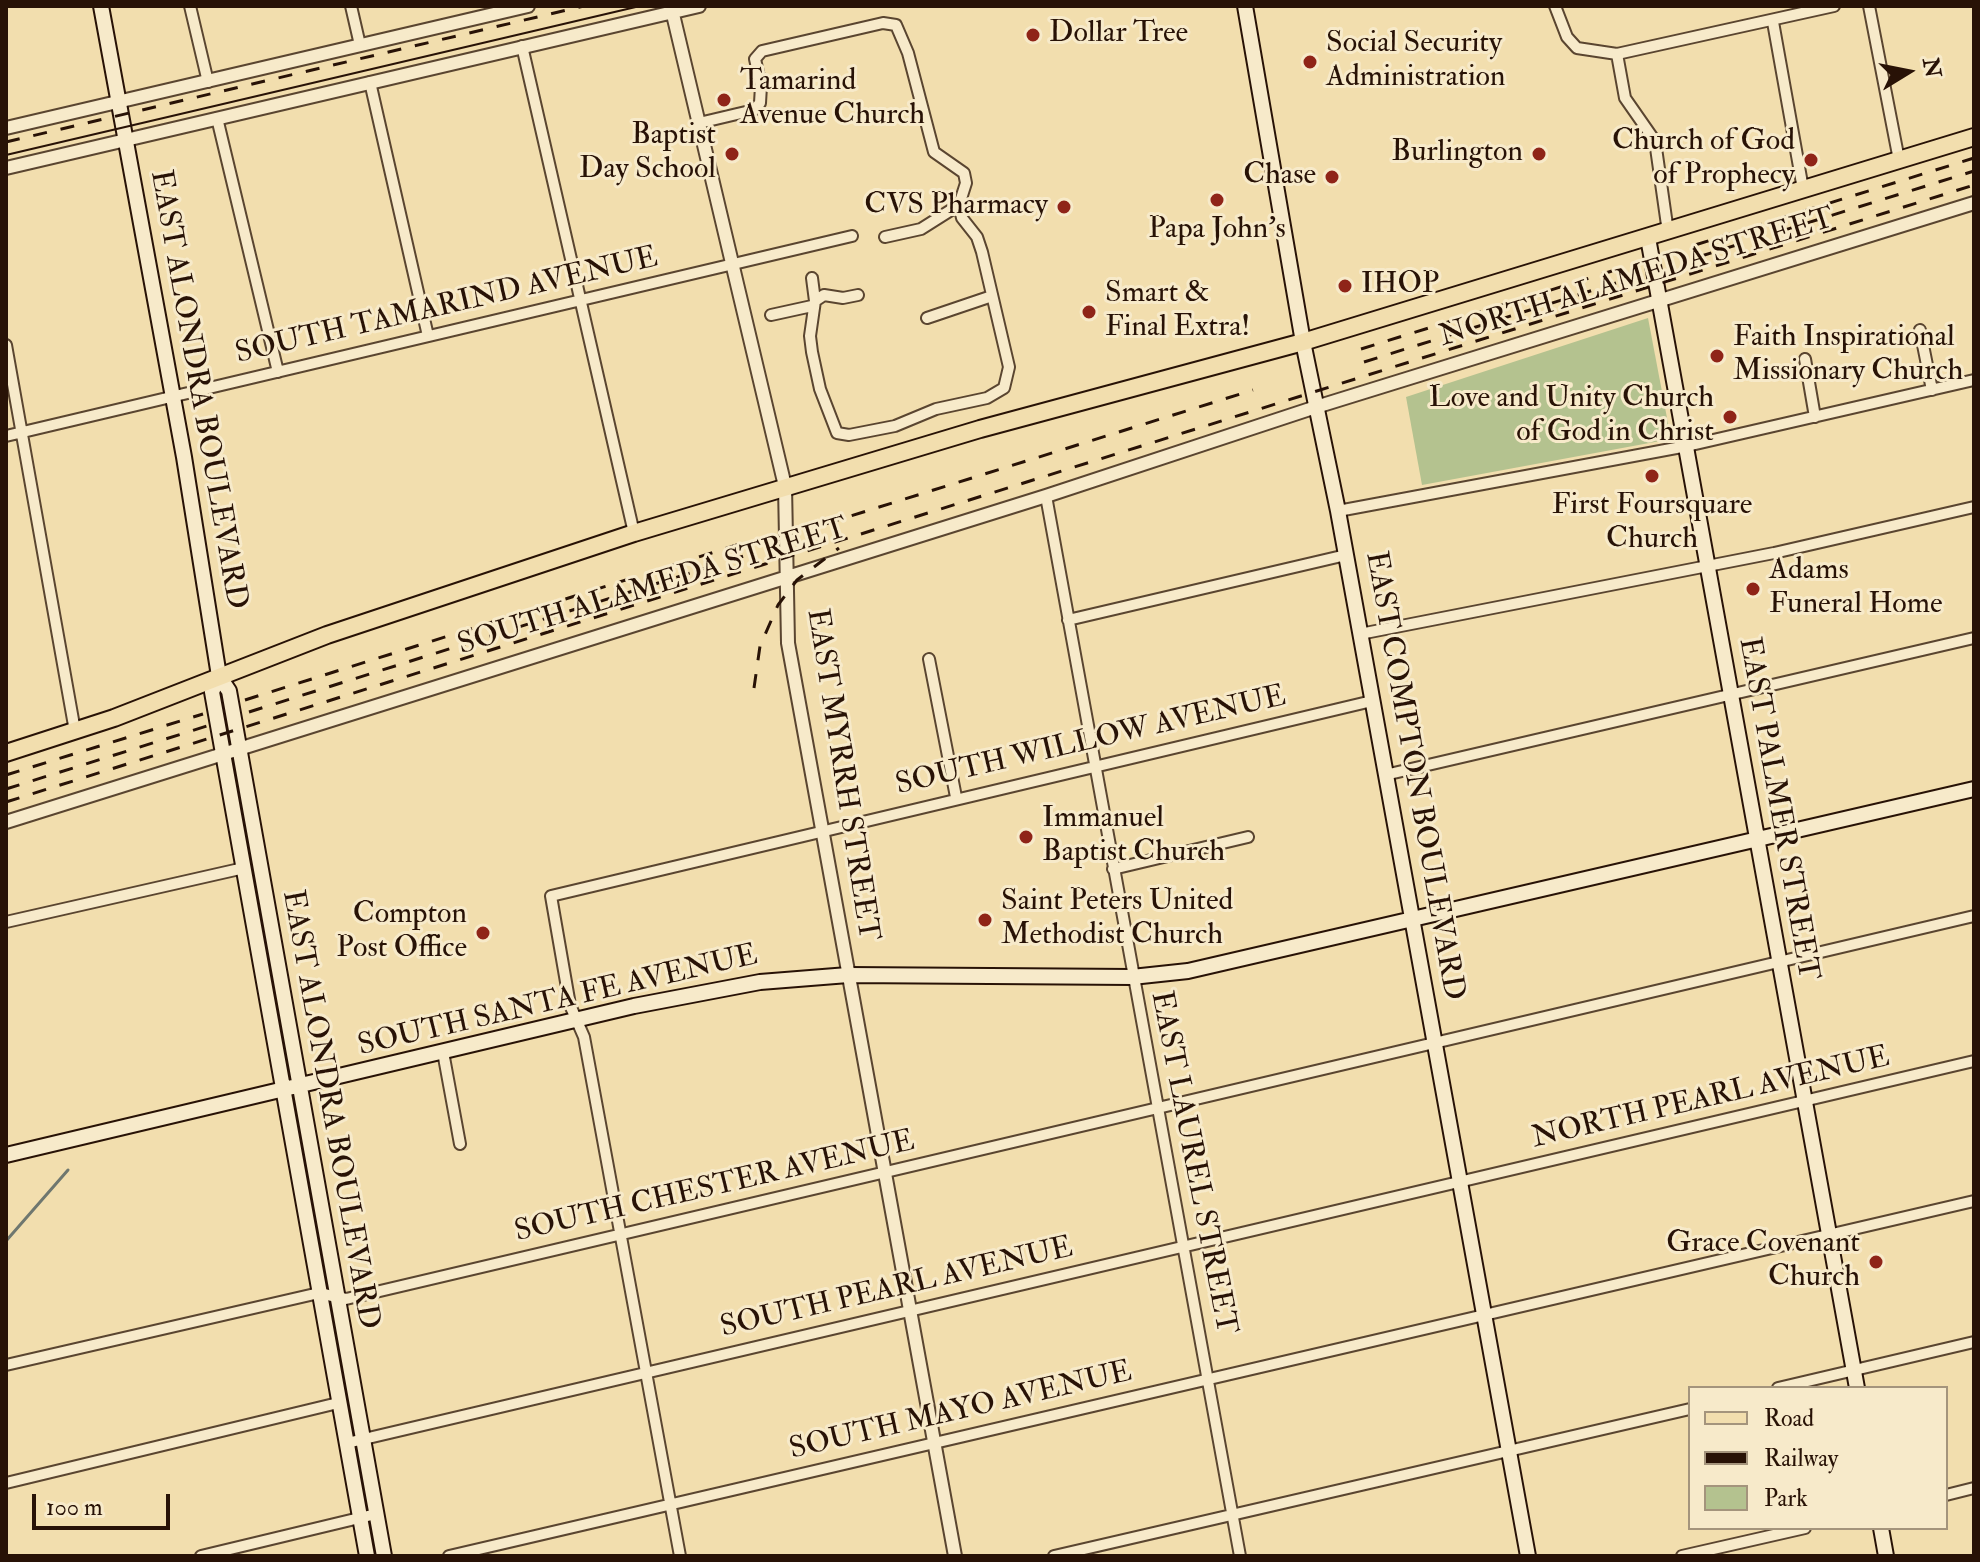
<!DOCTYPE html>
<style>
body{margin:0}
#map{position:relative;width:1980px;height:1562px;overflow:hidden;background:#f2deae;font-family:"IM FELL Double Pica",serif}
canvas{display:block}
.frame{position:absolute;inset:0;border:8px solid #281206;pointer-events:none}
.legend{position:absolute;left:1688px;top:1386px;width:260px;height:144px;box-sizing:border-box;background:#f7eaca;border:2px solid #a4947c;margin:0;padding:10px 14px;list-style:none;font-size:24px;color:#281206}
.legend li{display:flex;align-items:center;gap:16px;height:40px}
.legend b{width:40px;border:2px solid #a4947c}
.north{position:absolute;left:1868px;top:32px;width:80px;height:80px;-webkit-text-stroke:6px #f7eaca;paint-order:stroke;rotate:80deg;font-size:22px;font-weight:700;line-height:32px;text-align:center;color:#281206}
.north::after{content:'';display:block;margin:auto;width:28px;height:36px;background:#281206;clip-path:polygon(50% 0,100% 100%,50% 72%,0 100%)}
.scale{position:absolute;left:32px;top:1494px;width:138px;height:36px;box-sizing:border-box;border:4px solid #281206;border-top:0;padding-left:10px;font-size:24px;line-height:28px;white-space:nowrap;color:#281206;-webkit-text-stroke:6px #f7eaca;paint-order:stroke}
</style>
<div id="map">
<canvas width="1980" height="1562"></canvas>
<div class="frame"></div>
<ul class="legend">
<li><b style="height:10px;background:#f2deae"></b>Road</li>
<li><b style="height:10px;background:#281206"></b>Railway</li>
<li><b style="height:22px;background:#b4c28f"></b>Park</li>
</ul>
<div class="north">N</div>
<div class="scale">100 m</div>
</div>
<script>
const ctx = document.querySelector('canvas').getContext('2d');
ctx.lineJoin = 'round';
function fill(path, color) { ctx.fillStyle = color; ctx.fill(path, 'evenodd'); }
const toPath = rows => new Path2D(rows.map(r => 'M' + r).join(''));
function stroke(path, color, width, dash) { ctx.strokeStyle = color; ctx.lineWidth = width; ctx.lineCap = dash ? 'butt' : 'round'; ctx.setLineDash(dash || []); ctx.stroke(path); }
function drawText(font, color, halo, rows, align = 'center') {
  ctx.font = font + ' "IM FELL Double Pica",serif'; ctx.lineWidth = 6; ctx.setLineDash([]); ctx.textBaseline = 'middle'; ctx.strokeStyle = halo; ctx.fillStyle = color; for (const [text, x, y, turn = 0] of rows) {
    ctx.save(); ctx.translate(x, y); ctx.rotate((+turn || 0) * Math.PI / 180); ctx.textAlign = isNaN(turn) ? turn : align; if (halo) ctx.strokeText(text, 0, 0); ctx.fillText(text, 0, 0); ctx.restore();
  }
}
const green = toPath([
 [1648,318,1671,439,1422,485,1406,397]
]);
const stream = toPath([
 [6,1241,68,1170]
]);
const minor = toPath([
 [190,6,208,82],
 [351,6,360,45],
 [1555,6,1567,37,1577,48,1617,54,1834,6],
 [1869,6,1899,160],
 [1773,22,1803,189],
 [522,46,634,533],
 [1617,54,1625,98,1655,141,1668,232],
 [370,82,428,336],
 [217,118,278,372],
 [699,123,754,110,760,103,761,86,755,59,762,51,883,23,896,25,908,53,934,152,964,173,966,183,959,205,962,218,977,237,982,252,1009,367,1004,388,987,398,936,409,895,426,849,435,837,433,820,389,812,352,810,336,815,301,812,278],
 [885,237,921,229,959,205],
 [815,301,824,295,843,298,858,295],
 [771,315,812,306],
 [927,318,992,296],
 [1920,330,1932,390],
 [6,345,75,731],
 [1805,359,1815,417],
 [6,436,852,236],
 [1046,496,1240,1556],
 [1338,511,1687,446,1974,380],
 [1068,620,1346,555],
 [1360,634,1774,553,1974,507],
 [929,659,956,797],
 [1385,775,1974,638],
 [1113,869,1248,837],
 [6,922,244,868],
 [443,1052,460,1144],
 [6,1365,319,1293,346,1299,1974,916],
 [1778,1388,1974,1342],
 [347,1443,1974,1061],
 [6,1483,338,1403],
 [1946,1495,1974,1488],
 [201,1556,376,1514],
 [449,1556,1974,1201],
 [680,1556,584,1037,570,1005,551,896,1372,701],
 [1054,1556,1690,1409],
 [1682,1556,1805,1528]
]);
const tertiary = toPath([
 [671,6,785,486,788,643,955,1556],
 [6,128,528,6],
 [6,168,699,6],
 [6,822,1046,496,1316,407,1974,203]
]);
const secondary = toPath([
 [101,6,184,457,219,676,229,691,384,1556],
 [1245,6,1303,342,1338,511,1528,1556],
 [1648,238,1857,1388],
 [219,676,212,692,367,1556],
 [6,1155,634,1006,760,982,848,975,1132,977,1188,971,1974,789],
 [1881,1528,1886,1556]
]);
const primary = toPath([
 [6,753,114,718,327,635,634,533,980,429,1303,342,1974,137]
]);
const tram = toPath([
 [6,155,640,6]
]);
const rail = toPath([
 [6,142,584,6],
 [1695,245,1974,158],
 [1698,257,1974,171],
 [1361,349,1612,271],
 [1364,362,1616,283],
 [825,524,1253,390],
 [754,688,760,646,778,605,797,580,839,548],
 [245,700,740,544],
 [249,712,744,556],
 [6,775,203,714],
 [6,789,207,726],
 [6,802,1974,185]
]);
const markers = [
 [1033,35,8,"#8f2418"],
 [1310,62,8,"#8f2418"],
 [724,100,8,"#8f2418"],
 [732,154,8,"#8f2418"],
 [1539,154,8,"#8f2418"],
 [1811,160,8,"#8f2418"],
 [1332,177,8,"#8f2418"],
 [1217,200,8,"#8f2418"],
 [1064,207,8,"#8f2418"],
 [1345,286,8,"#8f2418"],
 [1089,312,8,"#8f2418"],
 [1717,356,8,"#8f2418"],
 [1730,417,8,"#8f2418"],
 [1652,476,8,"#8f2418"],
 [1753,589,8,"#8f2418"],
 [1026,837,8,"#8f2418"],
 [985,920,8,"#8f2418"],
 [483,933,8,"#8f2418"],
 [1876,1262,8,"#8f2418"]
];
const poiNames = [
 ["Dollar Tree",1049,35],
 ["Social Security",1326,45],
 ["Administration",1326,79],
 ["Tamarind",740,83],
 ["Avenue Church",740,117],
 ["Baptist",716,137,"right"],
 ["Day School",716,171,"right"],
 ["Church of God",1795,143,"right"],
 ["of Prophecy",1795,177,"right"],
 ["Burlington",1523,154,"right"],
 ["Chase",1316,177,"right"],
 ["CVS Pharmacy",1048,207,"right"],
 ["Papa John's",1217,231,"center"],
 ["IHOP",1361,286],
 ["Smart &",1105,295],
 ["Final Extra!",1105,329],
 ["Faith Inspirational",1733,339],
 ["Missionary Church",1733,373],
 ["Love and Unity Church",1714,400,"right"],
 ["of God in Christ",1714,434,"right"],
 ["First Foursquare",1652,507,"center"],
 ["Church",1652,541,"center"],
 ["Adams",1769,572],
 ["Funeral Home",1769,606],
 ["Immanuel",1042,820],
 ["Baptist Church",1042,854],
 ["Saint Peters United",1001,903],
 ["Methodist Church",1001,937],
 ["Compton",467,916,"right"],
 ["Post Office",467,950,"right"],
 ["Grace Covenant",1860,1245,"right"],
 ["Church",1860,1279,"right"]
];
const streetNames = [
 ["NORTH ALAMEDA STREET",1637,279,-17],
 ["SOUTH TAMARIND AVENUE",447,307,-13],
 ["EAST ALONDRA BOULEVARD",197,390,80],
 ["SOUTH ALAMEDA STREET",653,588,-17],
 ["SOUTH WILLOW AVENUE",1091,742,-13],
 ["EAST MYRRH STREET",841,775,81],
 ["EAST COMPTON BOULEVARD",1413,776,80],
 ["EAST PALMER STREET",1777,809,80],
 ["SOUTH SANTA FE AVENUE",558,1002,-13],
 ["NORTH PEARL AVENUE",1711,1099,-13],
 ["EAST ALONDRA BOULEVARD",329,1110,80],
 ["EAST LAUREL STREET",1192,1163,79],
 ["SOUTH CHESTER AVENUE",715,1188,-13],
 ["SOUTH PEARL AVENUE",897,1289,-13],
 ["SOUTH MAYO AVENUE",961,1412,-13]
];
fill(green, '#b4c28f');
stroke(stream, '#6f776f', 3);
stroke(minor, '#5a4530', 14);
stroke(tertiary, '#5a4530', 16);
stroke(secondary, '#281206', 18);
stroke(primary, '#281206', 20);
stroke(minor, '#f7eaca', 10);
stroke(tertiary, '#f7eaca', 12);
stroke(secondary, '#f7eaca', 14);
stroke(primary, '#f2deae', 16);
stroke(tram, '#281206', 2);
stroke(rail, '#281206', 3, [14, 14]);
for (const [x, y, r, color] of markers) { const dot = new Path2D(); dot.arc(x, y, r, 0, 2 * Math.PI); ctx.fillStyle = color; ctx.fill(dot); stroke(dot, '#f7eaca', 3); }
drawText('30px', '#281206', '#f7eaca', poiNames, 'left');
drawText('30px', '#281206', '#f7eaca', streetNames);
</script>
